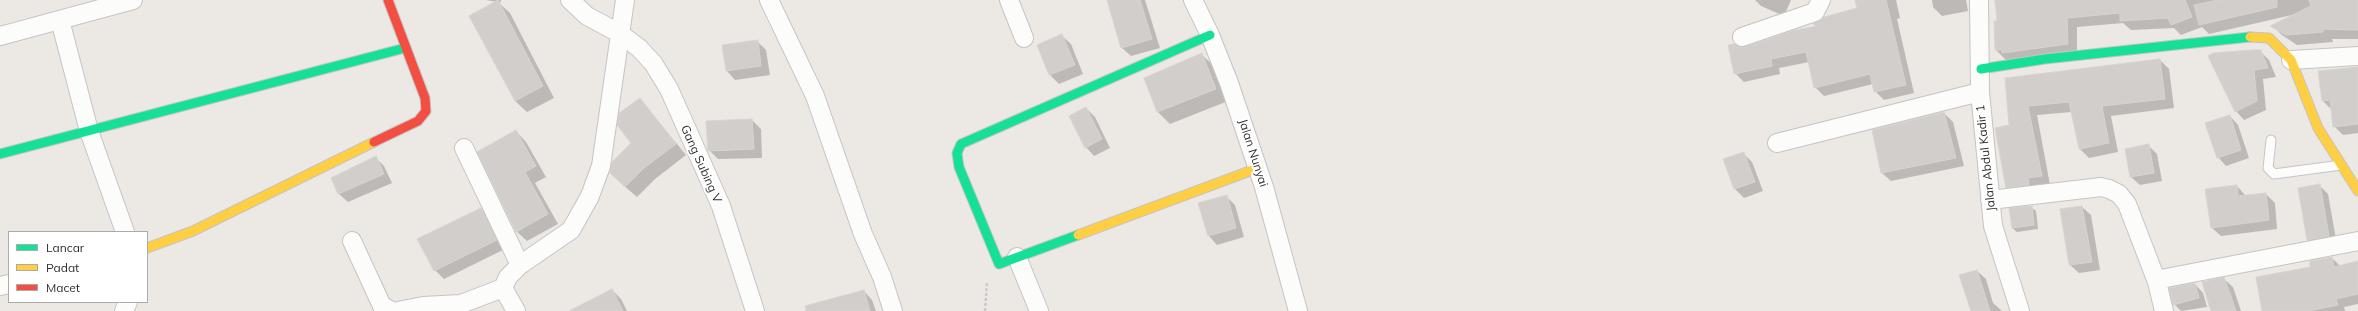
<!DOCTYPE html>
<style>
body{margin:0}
#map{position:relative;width:2358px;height:311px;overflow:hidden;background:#ece8e4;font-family:Mulish,sans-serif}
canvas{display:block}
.legend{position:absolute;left:8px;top:231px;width:140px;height:72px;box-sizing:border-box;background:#fff;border:1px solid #ababab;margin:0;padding:5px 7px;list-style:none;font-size:12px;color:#2e2e2e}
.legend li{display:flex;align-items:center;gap:8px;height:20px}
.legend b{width:20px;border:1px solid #ababab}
</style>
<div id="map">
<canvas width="2358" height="311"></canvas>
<ul class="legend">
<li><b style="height:5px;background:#16e098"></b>Lancar</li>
<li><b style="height:5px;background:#ffcf43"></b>Padat</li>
<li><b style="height:5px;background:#f24e42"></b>Macet</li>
</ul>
</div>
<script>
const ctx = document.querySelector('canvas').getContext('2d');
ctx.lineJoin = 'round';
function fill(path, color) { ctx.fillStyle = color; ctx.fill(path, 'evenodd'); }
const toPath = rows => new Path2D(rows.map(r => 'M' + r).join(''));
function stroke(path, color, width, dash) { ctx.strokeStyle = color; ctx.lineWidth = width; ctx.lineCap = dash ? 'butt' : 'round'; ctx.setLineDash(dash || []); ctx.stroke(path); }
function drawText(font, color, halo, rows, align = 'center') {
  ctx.font = font + ' Mulish,sans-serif'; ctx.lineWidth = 4; ctx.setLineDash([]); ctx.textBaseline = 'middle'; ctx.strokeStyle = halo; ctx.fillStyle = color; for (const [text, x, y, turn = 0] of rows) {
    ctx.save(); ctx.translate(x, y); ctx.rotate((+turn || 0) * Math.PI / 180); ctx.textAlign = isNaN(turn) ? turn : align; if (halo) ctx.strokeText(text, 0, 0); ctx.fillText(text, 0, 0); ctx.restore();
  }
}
const shadow = toPath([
 [486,0,501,0,500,4,510,13,554,98,527,112,515,101,497,2],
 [1108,0,1145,0,1160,48,1131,56,1122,48],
 [1755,0,1791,0,1784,16,1761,6],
 [1856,0,1896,0,1900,18,1897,19,1914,93,1884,100,1875,91,1873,84,1824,96,1815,87,1809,62,1779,68,1780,74,1744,82,1735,73,1739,48,1817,27,1814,24,1858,9],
 [1932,0,1966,0,1968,11,1942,16,1933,7],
 [1996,0,2358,0,2358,39,2332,39,2333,42,2297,45,2282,35,2272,26,2292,15,2209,34,2202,27,2181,35,2174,28,2131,30,2123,23,2077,27,2077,53,2006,60,1996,50,1999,22],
 [1062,36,1071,44,1083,74,1059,84,1050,75,1038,45],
 [758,42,766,50,770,75,735,80,727,71],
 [2260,51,2269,60,2276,77,2263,79,2266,110,2244,120,2236,111],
 [1202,55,1214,66,1228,101,1170,124,1158,112,1145,78],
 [2160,60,2169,69,2174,108,2111,116,2118,152,2089,158,2080,149,2072,112,2037,115,2050,185,2016,197,2007,187,2010,126,2006,79],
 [2358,68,2358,133,2343,135,2334,126,2331,109,2323,101,2319,72],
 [640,99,686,155,655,179,637,197,622,184],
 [1086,108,1095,117,1110,148,1094,156,1086,147],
 [1944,113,1953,122,1964,166,1891,181,1882,173],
 [2230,116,2238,125,2249,158,2226,166,2218,157],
 [752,120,761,129,762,158,718,159,709,150,707,122],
 [516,131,526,142,546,177,535,183,558,224,527,241,516,231],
 [2148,145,2157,154,2162,181,2140,185,2131,177],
 [1743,153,1752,162,1763,191,1744,198,1735,189,1724,160],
 [375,157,384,166,392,183,348,202,339,194,332,178],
 [2319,185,2328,194,2337,245,2316,248,2308,240],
 [2237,186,2246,196,2266,194,2275,203,2277,229,2221,236,2212,228],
 [1226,196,1235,205,1244,237,1217,245,1209,236],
 [2031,207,2036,211,2038,229,2017,232,2012,228],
 [2082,207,2091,215,2100,270,2079,273,2070,265],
 [481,209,490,218,505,249,444,279,435,270],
 [2332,258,2340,266,2358,262,2358,304,2344,307,2345,311,2263,311,2311,267],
 [1977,271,1986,279,1993,303,2002,311,1972,311],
 [2224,279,2233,287,2241,311,2212,311],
 [2195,284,2203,293,2207,307,2181,311,2174,304],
 [612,290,621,299,627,311,582,311],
 [864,291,872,300,876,311,829,311]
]);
const building = toPath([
 [498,0,543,86,515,101,469,16,498,0],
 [1107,0,1140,0,1152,39,1121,48,1107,0],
 [1855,0,1886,0,1906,85,1874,92,1870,74,1814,88,1806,52,1771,59,1772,66,1734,74,1728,45,1734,44,1740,47,1745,47,1795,30,1817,26,1813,24,1824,17,1857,8,1855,0],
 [1995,0,2185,0,2192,17,2171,25,2168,18,2120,21,2120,13,2067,18,2068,44,2002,53,2002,50,1995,50,1994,21,1997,21,1995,0],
 [2218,0,2277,0,2277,7,2199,25,2194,5,2218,0],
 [2309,0,2358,0,2358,30,2323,29,2323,32,2286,35,2270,26,2311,6,2309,0],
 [1062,34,1075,65,1049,75,1037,45,1062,34],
 [758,40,761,66,726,71,722,45,758,40],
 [2252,50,2261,50,2268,68,2254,70,2257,101,2235,112,2208,56,2213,53,2252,50],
 [1202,53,1216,89,1157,112,1144,78,1202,53],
 [2160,59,2165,99,2102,106,2109,143,2079,149,2069,102,2028,106,2042,176,2028,178,2029,185,2006,188,1995,128,2009,125,2005,78,2160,59],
 [2358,67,2358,124,2333,127,2330,100,2322,101,2318,71,2358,67],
 [640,98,676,144,644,168,625,187,610,173,612,162,631,143,617,125,619,113,640,98],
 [1086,107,1102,139,1085,148,1069,116,1086,107],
 [1944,112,1956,158,1881,173,1872,130,1944,112],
 [2230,115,2241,150,2217,158,2205,123,2230,115],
 [752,119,754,149,708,151,706,121,752,119],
 [516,130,536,166,525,172,548,214,516,232,477,152,516,130],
 [2149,144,2154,173,2130,177,2125,149,2149,144],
 [1744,152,1755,182,1734,189,1723,159,1744,152],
 [376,156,384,174,338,194,331,178,376,156],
 [2320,184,2329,236,2307,240,2298,188,2320,184],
 [2237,185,2238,196,2266,193,2269,220,2211,228,2205,189,2237,185],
 [1227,195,1236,228,1208,236,1198,203,1227,195],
 [2032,206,2034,225,2012,228,2009,208,2032,206],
 [2082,206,2092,262,2069,265,2060,209,2082,206],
 [481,208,497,240,434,271,417,239,481,208],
 [2332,257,2334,267,2358,261,2358,294,2336,299,2338,305,2308,311,2262,311,2256,277,2310,267,2310,261,2332,257],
 [1977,270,1990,311,1971,311,1959,275,1977,270],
 [2224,277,2236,311,2211,311,2202,282,2224,277],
 [2195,283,2199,298,2173,305,2169,288,2195,283],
 [612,289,623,311,569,311,612,289],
 [864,290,870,311,806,311,805,306,864,290]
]);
const path = toPath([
 [985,311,987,282]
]);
const lane = toPath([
 [2271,140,2268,168,2274,174,2341,165]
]);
const street = toPath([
 [570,0,587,16,619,33,639,48,653,63,669,89,721,206,755,311],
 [769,0,815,96,863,234,882,277,893,311],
 [1009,0,1024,38],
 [1193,0,1210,35,1229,83,1264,187,1298,311],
 [1979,0,1980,92,1993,226,2020,311],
 [60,20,89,131,125,232],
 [0,36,133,0],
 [1742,37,1815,12,1821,0],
 [2291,60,2358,56],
 [1777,143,1980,92],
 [464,148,520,265],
 [1990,200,2101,187,2109,189,2119,194,2127,204,2157,282],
 [352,241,382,306,392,311],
 [1017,257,1039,311],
 [0,286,9,284],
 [124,311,128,302],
 [398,311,423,306,461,304,503,288],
 [516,311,503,288,508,277,520,265,571,230,590,196,601,166,625,0],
 [2164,311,2157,282,2166,278,2358,241]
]);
const fast = toPath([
 [1981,69,2045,59,2250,37],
 [0,154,405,48],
 [1078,235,999,264,959,167,957,153,961,144,1210,35]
]);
const slow = toPath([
 [2250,37,2269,38,2291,60,2318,128,2358,191],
 [1078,235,1258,168],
 [147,248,193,231,374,142]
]);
const jam = toPath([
 [374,142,418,121,426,111,425,98,388,0]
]);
const streetNames = [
 ["Jalan Nunyai",1253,153,72],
 ["Jalan Abdul Kadir 1",1986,158,-96],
 ["Gang Subing V",701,164,66]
];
fill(shadow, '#0003');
fill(building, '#d1cecb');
stroke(building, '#d7d4d0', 1);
stroke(lane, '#c5c4c5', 11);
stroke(street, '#c5c4c5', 20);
stroke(fast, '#c5c4c5', 11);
stroke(slow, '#c5c4c5', 11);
stroke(jam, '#c5c4c5', 11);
stroke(path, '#c9c9c8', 2.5, [3, 2]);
stroke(lane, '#fcfcfb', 9);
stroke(street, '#fcfcfb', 18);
stroke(fast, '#16e098', 9);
stroke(slow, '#ffcf43', 9);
stroke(jam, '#f24e42', 9);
drawText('12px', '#2e2e2e', '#fff', streetNames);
</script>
